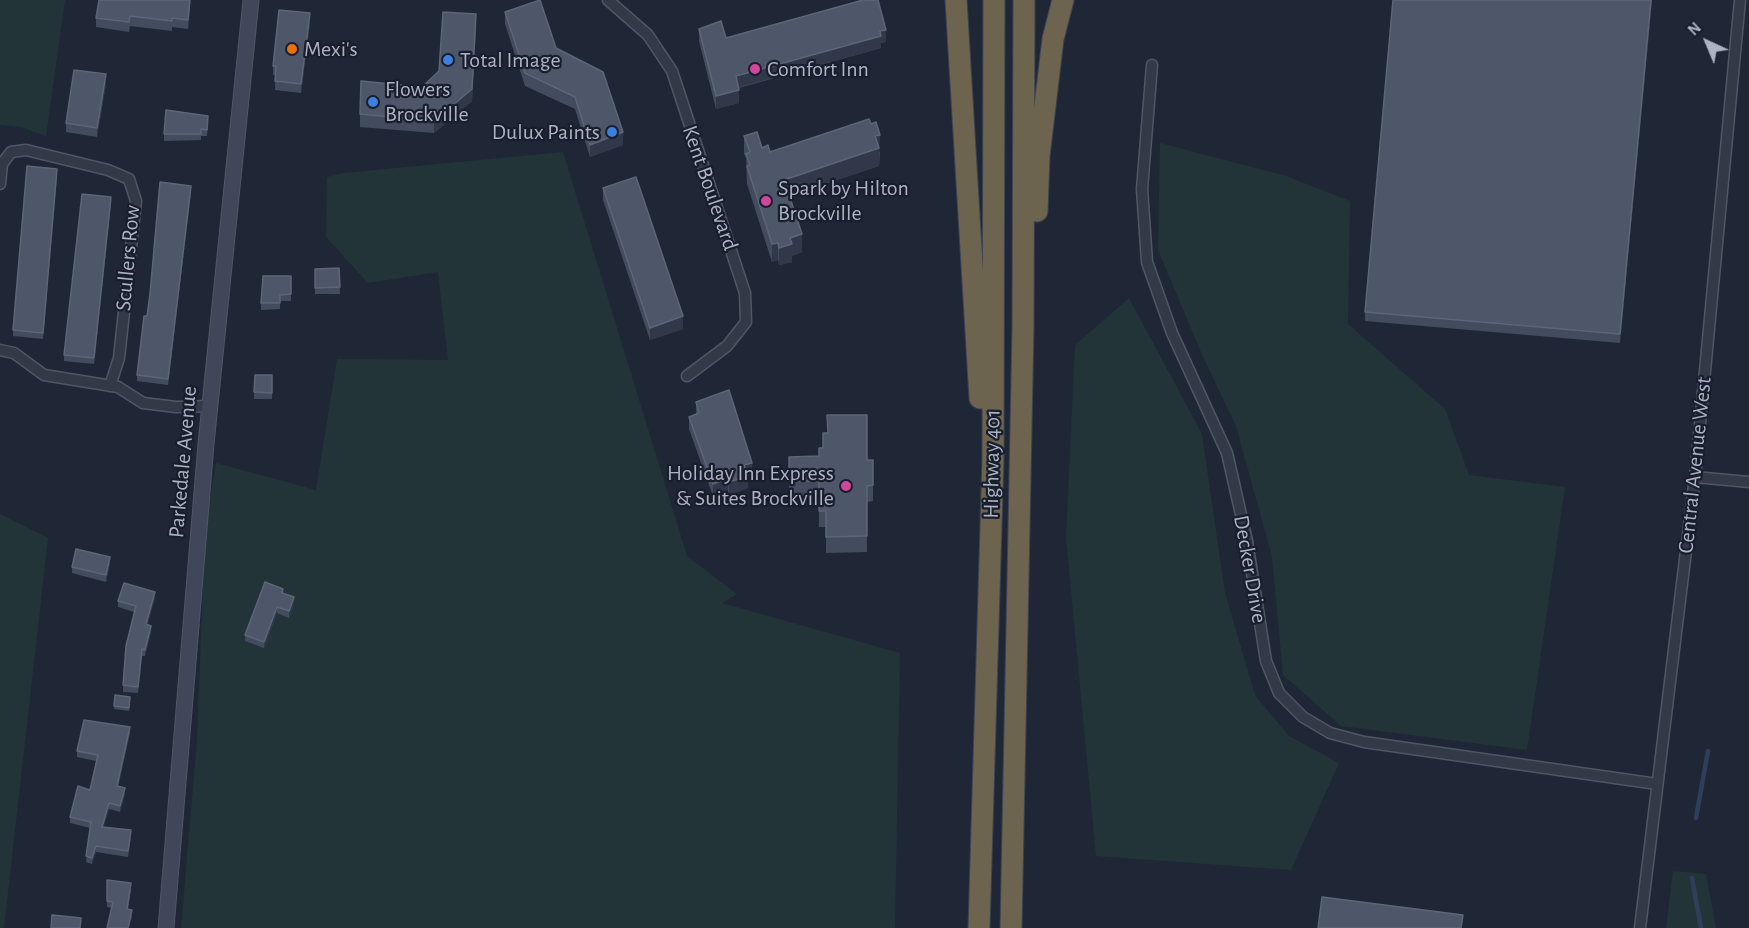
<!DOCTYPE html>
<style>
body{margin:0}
#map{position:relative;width:1749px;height:928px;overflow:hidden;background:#1f2736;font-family:"Alegreya Sans",sans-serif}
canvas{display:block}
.north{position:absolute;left:1677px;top:12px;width:60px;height:60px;-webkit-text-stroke:4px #181e2b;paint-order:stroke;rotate:316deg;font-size:16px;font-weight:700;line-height:24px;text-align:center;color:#acb3c4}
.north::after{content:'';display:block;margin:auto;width:21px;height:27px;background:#acb3c4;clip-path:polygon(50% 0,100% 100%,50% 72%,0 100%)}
</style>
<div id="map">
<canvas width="1749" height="928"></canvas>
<div class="north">N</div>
</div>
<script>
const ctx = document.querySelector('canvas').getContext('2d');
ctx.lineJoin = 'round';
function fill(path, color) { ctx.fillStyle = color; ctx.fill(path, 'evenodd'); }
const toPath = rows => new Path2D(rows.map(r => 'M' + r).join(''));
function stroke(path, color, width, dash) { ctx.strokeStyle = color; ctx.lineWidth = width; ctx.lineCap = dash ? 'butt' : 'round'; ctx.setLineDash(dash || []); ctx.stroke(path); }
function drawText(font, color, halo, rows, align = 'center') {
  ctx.font = font + ' "Alegreya Sans",sans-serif'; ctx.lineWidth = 4.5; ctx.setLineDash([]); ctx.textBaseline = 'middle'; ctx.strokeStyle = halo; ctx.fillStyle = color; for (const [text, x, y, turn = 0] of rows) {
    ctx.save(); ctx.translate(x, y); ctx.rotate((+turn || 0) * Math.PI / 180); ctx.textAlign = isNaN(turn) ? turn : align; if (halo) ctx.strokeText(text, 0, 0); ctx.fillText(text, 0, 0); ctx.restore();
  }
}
const green = toPath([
 [0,0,65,0,46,136,21,127,0,125],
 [1160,143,1286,176,1350,201,1348,324,1445,409,1469,475,1565,487,1527,750,1341,726,1283,675,1272,557,1236,426,1203,357,1158,250],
 [563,152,687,556,737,594,722,603,900,653,895,928,181,928,197,740,205,531,216,463,316,490,337,359,448,360,438,272,368,283,326,237,327,177,344,173],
 [1129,298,1202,434,1225,593,1255,695,1289,736,1339,763,1291,870,1096,856,1066,537,1075,345],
 [0,514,48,538,4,928,0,928],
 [1673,871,1706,874,1716,928,1666,928]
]);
const stream = toPath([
 [1696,818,1708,751],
 [1692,878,1701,928]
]);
const street = toPath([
 [608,0,648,35,672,71,745,293,746,322,727,346,687,376],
 [1152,65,1142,189,1147,262,1172,333,1227,453,1247,541,1266,661,1279,693,1303,717,1330,733,1364,742,1657,784],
 [0,184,2,164,11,152,26,150,108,170,129,179,136,201,119,358,110,386],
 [0,350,14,353,44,375,118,387,143,403,176,407,210,406],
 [1695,477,1749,482],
 [1640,928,1695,477,1740,0]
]);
const secondary = toPath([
 [166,928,206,444,251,0]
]);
const highway = toPath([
 [956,0,980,398],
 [1037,211,1039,156,1053,39,1063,0],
 [979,928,993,458,994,0],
 [1011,928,1023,327,1024,0]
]);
const wall = toPath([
 [1393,0,1652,0,1620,343,1365,321,1365,312],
 [190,7,188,29,172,27,172,31,130,26,129,32,96,27,96,18],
 [505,12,556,48,623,145,590,157,575,109,525,86,505,24],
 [310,23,301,93,275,90,275,75,273,75,273,66],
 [476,26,472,101,434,133,360,127,360,114,422,87,439,71],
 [699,29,726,38,886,42,881,43,881,48,739,88,739,103,716,109,699,41],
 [106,84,97,137,66,132,66,123],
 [208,122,207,136,201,136,201,140,164,141,164,134],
 [744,136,762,148,770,152,880,152,879,166,789,196,802,252,792,256,792,262,779,265,778,260,772,262,747,184,746,158,744,154],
 [57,175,43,339,13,336,13,330],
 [603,188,683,329,650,340,603,200],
 [191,192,168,385,137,381,137,375,147,316],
 [111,203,94,364,64,361,64,355],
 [339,268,340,294,315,294,315,269],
 [291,276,291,301,280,301,280,309,261,310,261,303],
 [255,375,272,375,272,399,254,399],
 [696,402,752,475,748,476,748,488,729,495,728,490,713,496,689,429,689,417,696,414],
 [789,457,873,460,873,501,867,502,867,552,826,553,826,527,819,527,819,497,789,497],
 [110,563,106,582,72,573,72,567],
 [283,593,294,603,289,618,277,613,264,648,245,641,245,635],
 [155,598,147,625,151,632,145,656,142,656,138,693,123,692,123,685,134,612,118,607,118,601],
 [115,695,130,697,129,711,114,709],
 [130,733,118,786,125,794,120,812,109,809,103,827,131,837,128,857,96,852,92,864,86,862,90,828,70,823,70,817,90,790,96,761,77,757,77,751],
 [107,880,131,890,128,909,132,917,112,908,107,907]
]);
const shadedWall = toPath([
 [190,0,190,7,188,29,188,20],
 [1651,0,1652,0,1620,343,1620,334],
 [310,13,310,23,301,93,301,84],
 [476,14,472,101,434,133,434,121],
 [886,30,886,42,881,43,881,48,736,88,736,76],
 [106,74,106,84,97,137,97,128],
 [739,90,739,103,716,109,716,96],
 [623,132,623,145,590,157,590,145],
 [880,135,879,166,784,197,784,180],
 [57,169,57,175,43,339,43,333],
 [191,186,191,192,168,385,168,379],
 [111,197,111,203,94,364,94,358],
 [802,234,802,252,792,256,792,262,779,265,779,248,790,238],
 [778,243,778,260,772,262,772,244],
 [683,316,683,329,650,340,650,328],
 [752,463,752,475,748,476,748,488,729,495,729,482,744,465],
 [728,478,728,490,713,496,713,484],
 [110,557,110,563,106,582,106,575],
 [155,592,155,598,146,631,146,624],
 [294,597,294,603,289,618,289,611],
 [277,607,277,613,264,648,264,642],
 [151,626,151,632,145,656,145,650],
 [130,727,130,733,117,792,117,786],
 [125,788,125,794,120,812,120,806],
 [109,803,109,809,102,833,102,827],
 [96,846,96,852,92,864,92,858],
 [132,910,132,917,129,928,128,928]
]);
const building = toPath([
 [99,0,190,0,188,20,172,18,172,21,130,16,129,22,96,18,99,0],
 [540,0,556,48,603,72,623,132,590,145,575,97,525,73,505,12,540,0],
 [863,0,878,0,886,30,880,31,881,36,736,76,739,90,716,96,699,29,721,21,726,38,863,0],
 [1393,0,1651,0,1620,334,1365,312,1393,0],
 [279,10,310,13,301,84,275,81,276,66,273,66,279,10],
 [443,12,476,14,472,89,434,121,360,114,361,81,422,87,439,71,443,12],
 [74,70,106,74,97,128,66,123,74,70],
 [166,110,208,116,207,130,201,129,201,134,164,134,166,110],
 [869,119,871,124,876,122,880,135,875,136,879,148,784,180,802,234,790,238,792,244,779,248,778,243,772,244,747,166,750,165,746,154,750,152,744,136,757,132,762,148,768,145,770,152,869,119],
 [27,166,57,169,43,333,13,330,27,166],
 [636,177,683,316,650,328,603,188,636,177],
 [160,182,191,186,168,379,137,375,144,316,147,316,150,294,160,182],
 [82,194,111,197,94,358,64,355,82,194],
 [339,268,340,287,315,288,315,269,339,268],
 [263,276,291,276,291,294,280,295,280,303,261,303,263,276],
 [255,375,272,375,272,393,254,392,255,375],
 [729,390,752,463,744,465,748,476,729,482,728,478,713,484,689,417,699,413,696,402,729,390],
 [827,415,867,415,867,460,873,460,873,485,867,486,867,536,826,537,826,511,819,511,819,481,789,481,789,457,819,456,819,448,823,448,823,433,828,433,827,415],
 [76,549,110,557,106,575,72,567,76,549],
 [265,582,283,589,282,593,294,597,289,611,277,607,264,642,245,635,265,582],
 [124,583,155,592,146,624,151,626,145,650,142,649,138,687,123,685,126,646,136,606,118,601,124,583],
 [115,695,130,697,129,708,114,706,115,695],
 [84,720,130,727,117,786,125,788,120,806,109,803,102,827,131,830,128,851,96,846,92,858,86,856,91,822,70,817,78,786,90,790,98,755,77,751,84,720],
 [107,880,131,883,127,909,132,910,128,928,107,928,113,902,107,901,107,880],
 [1322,897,1463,915,1461,928,1318,928,1322,897],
 [52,915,81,918,80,928,51,928,52,915]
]);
const markers = [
 [292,49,6,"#e8710a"],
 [448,60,6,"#3f7fe0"],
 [755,69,6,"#d1479c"],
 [373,102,6,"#3f7fe0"],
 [612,132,6,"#3f7fe0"],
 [766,201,6,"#d1479c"],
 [846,486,6,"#d1479c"]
];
const poiNames = [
 ["Mexi's",304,49],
 ["Total Image",460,60],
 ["Comfort Inn",767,69],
 ["Flowers",385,89],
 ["Brockville",385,114],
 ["Dulux Paints",600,132,"right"],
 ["Spark by Hilton",778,188],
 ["Brockville",778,213],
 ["Holiday Inn Express",834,473,"right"],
 ["& Suites Brockville",834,498,"right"]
];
const streetNames = [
 ["Kent Boulevard",710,188,71],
 ["Scullers Row",128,258,-85],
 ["Parkedale Avenue",183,462,-85],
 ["Highway 401",992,464,-89],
 ["Central Avenue West",1695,465,-84],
 ["Decker Drive",1250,569,80]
];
fill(green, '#223438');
stroke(stream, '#303e5c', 4.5);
stroke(street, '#505665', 13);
stroke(secondary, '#505665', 17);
stroke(highway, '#3d4351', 23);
stroke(street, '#323947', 10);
stroke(secondary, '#40475a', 15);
stroke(highway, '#6d644f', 21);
fill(wall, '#434c5f');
fill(shadedWall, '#30384a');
fill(building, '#4e576a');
stroke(building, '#5d6578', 1.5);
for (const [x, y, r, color] of markers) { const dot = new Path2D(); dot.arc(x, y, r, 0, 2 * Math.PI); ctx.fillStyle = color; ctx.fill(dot); stroke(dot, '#181e2b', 2); }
drawText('22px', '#acb3c4', '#181e2b', poiNames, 'left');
drawText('22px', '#acb3c4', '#181e2b', streetNames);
</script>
